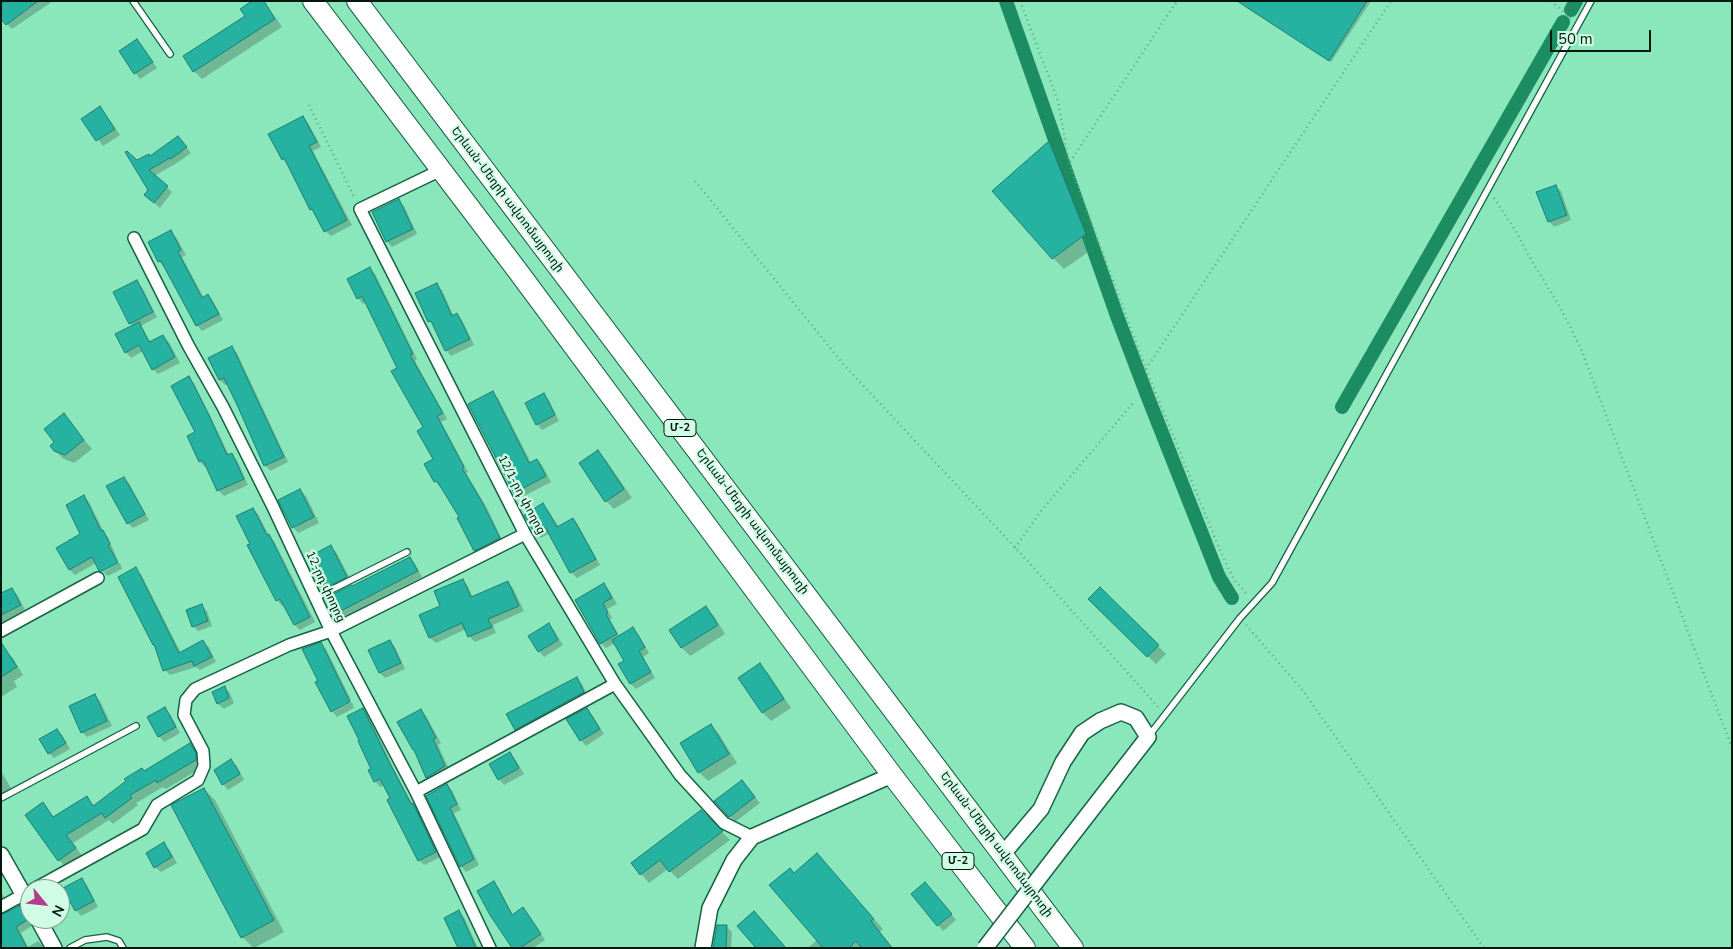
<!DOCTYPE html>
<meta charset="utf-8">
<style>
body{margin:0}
#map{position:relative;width:1733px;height:949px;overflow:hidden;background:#8ae6bb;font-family:"Nunito Sans",sans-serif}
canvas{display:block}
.frame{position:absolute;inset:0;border:2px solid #00180d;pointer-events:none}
.north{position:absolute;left:20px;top:879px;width:50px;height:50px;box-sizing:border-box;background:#d1fde6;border:1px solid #7da18f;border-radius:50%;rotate:118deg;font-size:14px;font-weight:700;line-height:20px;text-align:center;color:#00180d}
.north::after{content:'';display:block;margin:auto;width:18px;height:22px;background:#b53c8f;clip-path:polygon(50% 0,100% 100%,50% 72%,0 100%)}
.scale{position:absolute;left:1550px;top:30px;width:101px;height:22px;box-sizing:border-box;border:2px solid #00180d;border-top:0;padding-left:6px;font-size:15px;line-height:18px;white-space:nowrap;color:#00180d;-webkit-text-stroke:4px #d1fde6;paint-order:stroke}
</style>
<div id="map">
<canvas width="1733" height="949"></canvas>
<div class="frame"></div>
<div class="north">N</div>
<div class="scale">50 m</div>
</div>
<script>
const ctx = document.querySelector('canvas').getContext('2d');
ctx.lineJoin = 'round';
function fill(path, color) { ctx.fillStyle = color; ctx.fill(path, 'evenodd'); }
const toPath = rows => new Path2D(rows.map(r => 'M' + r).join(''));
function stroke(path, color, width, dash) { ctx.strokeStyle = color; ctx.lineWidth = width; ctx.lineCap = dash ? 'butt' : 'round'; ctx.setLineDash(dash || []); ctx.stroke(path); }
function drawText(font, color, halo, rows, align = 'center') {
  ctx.font = font + ' "Nunito Sans","Noto Sans Armenian",sans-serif'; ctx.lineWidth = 4.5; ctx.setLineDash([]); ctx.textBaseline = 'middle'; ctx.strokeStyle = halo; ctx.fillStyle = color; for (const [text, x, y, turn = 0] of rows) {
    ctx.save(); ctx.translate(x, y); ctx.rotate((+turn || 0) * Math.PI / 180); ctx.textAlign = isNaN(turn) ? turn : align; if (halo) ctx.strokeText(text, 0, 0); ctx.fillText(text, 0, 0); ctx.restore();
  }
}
const shadow = toPath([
 [7,1,53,1,12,29,7,24],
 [264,1,282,27,202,79,194,71,185,57,246,16],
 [1238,1,1371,1,1331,62],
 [137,40,157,68,140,79,120,52],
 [100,107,120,135,103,146,83,119],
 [303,117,308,123,321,147,313,151,352,225,331,236,325,231,317,215,311,209,288,164,283,159],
 [178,137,191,153,177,163,154,176,172,192,160,208,151,200,149,190,137,162,151,157],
 [1049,143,1060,154,1097,246,1064,269,1053,258],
 [1555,186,1561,191,1571,220,1554,227,1549,221],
 [398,200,404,206,417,234,392,247,387,241],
 [170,232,176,237,186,255,182,257,204,298,208,296,213,301,223,320,202,331,197,325,164,267,159,261],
 [370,269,375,274,417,359,415,361,447,419,441,422,468,472,466,473,487,508,504,544,481,556,475,550,461,518,442,486,440,487,435,481,434,460,425,428,399,368,366,302,363,304,358,298],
 [136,281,142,287,157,317,141,326,151,343,163,336,169,342,180,363,158,374,153,369,143,351,131,358,126,352,133,326,130,323],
 [437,285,442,290,454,317,457,315,462,320,474,345,451,356,446,350,434,326,430,321],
 [231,347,237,353,288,462,270,471,265,465,228,384,225,385,220,380,209,358],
 [188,378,194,383,229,455,231,454,237,460,248,485,224,496,218,490,207,466,205,467,200,462,189,436,197,433],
 [492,393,498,398,531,463,537,460,542,465,551,482,520,498,515,492],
 [543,395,549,400,559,421,542,430,537,424],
 [63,415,92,449,74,463,64,459,55,451],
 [598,451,606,460,632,498,614,509,606,501],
 [124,478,129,483,149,520,133,528,128,523],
 [300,490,306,496,319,523,298,533,293,527],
 [84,497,89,502,105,534,108,537,118,561,101,570,96,563,75,575,70,570,82,534],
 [543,505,548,510,559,527,573,519,578,525,600,565,577,578,571,572,550,533,541,538,536,533],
 [253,509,258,514,269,536,274,541,315,622,300,630,295,625,284,605,282,606,277,600,252,544],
 [331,547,336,552,352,582,329,593,324,588],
 [410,558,415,564,422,577,341,619,336,614,329,599],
 [120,563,122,569,108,576,103,572],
 [136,569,141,574,181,653,203,642,209,647,216,662,200,670,196,667,170,675,165,670,157,648,154,645,120,577],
 [462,580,468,586,473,598,508,582,513,588,524,611,493,625,496,633,475,642,469,636,466,629,436,643,430,638,421,616,442,606],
 [604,585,609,590,617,604,607,609,612,618,610,620,620,637,633,629,638,634,649,653,643,657,655,678,636,689,631,684,626,661,615,643,606,648,601,643],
 [12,589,17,594,25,610,3,622,1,621,1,595],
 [1100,589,1166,654,1156,664,1090,599],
 [201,605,207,611,212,626,198,631,193,626],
 [706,608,714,616,725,634,690,656,682,648,671,630],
 [549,625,554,630,563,645,544,657,539,651],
 [390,642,395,647,405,669,385,678,380,673],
 [320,644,326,649,351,700,332,710,319,681],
 [5,651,13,658,23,675,14,681,17,687,1,697,1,653],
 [760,665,768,673,791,708,771,721,763,713,740,678],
 [577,678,582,684,589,698,521,734,516,729],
 [225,688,230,693,234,703,224,709,218,704,214,692],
 [95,696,100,701,112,726,87,737,82,732],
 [352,702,354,708,337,717,333,712],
 [164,709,170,714,180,733,164,742,159,736],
 [363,709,368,714,393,767,413,805,418,810,441,857,424,865,419,860,385,784,380,787,375,781],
 [587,709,592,715,604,734,586,746,581,740],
 [421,711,426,716,441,743,438,745,450,771,432,783,427,777,416,752],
 [711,726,719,734,737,763,708,781,699,772],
 [57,730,62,735,70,749,54,758,49,753],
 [190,744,197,751,203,767,166,789,163,787,136,803,138,805,113,824,109,820,73,843,82,856,66,867,59,860,42,804,54,818,87,798,94,806,144,772],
 [510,754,515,759,524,774,504,785,499,779],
 [231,761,237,766,244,780,228,790,223,784],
 [1,771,12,790,1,796],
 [447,785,452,790,461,810,454,813,479,865,466,872,461,866,428,796],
 [747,787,760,803,735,822,716,801],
 [204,789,215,800,284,932,254,948,242,937],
 [701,811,730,840,678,879,668,869,649,883,632,863],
 [163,844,169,849,177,863,161,872,155,867],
 [817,855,883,929,880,932,893,948,808,948,818,939,795,874],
 [81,879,87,885,98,907,81,916,76,910],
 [494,883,499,888,513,915,523,909,528,914,545,940,533,948,513,948],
 [931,889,956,920,943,931,938,925],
 [1,892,7,903,1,908],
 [19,907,33,925,21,933,28,947,38,941,45,948,1,948],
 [459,912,464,917,478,948,459,948],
 [727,927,732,932,731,948,713,948]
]);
const canal = toPath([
 [1006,1,1117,316,1147,395,1219,577,1232,598],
 [1571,10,1576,1],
 [1342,407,1563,22]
]);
const building = toPath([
 [5,1,38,1,6,25,1,19,1,4,5,1],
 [252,1,264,1,275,19,193,72,183,56,245,16,240,9,252,1],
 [1237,1,1367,1,1329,61,1237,1],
 [137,39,153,62,134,74,119,51,137,39],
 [100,106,115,129,96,141,81,119,100,106],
 [303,116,317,142,309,146,347,220,324,232,312,209,310,210,284,158,282,160,268,134,303,116],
 [178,136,187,147,171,159,170,158,149,170,168,186,154,203,144,195,148,190,125,152,127,151,137,160,149,154,150,156,178,136],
 [1049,141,1086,234,1052,259,992,191,1049,141],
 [1556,185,1567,215,1548,222,1536,192,1556,185],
 [399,199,413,229,386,242,372,212,399,199],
 [171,230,181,250,178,252,202,298,208,294,219,314,196,326,161,261,158,262,148,242,171,230],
 [370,267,413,354,410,355,443,413,437,416,464,467,462,468,482,502,500,538,474,551,457,518,459,517,437,481,434,482,424,464,433,459,417,431,423,427,391,371,397,368,362,296,357,299,347,279,370,267],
 [137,280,153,312,129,324,113,292,137,280],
 [437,283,452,316,457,313,470,339,445,351,431,321,428,322,415,293,437,283],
 [139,322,149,342,163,335,175,357,152,370,139,345,125,353,115,334,139,322],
 [232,346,284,457,264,466,238,407,224,378,219,380,208,358,232,346],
 [189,376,209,415,227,455,232,453,244,479,217,491,203,460,199,462,187,436,195,432,171,386,189,376],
 [493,391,529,463,537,459,546,476,514,493,468,404,493,391],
 [544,393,555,415,536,425,525,403,544,393],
 [64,413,84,440,65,455,54,451,50,446,54,442,44,429,64,413],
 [598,450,624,489,605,502,579,463,598,450],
 [124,477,145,514,127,524,106,486,124,477],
 [300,489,314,517,292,528,278,500,300,489],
 [84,495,101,531,103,530,110,544,108,545,118,563,102,571,99,571,92,557,69,570,56,548,80,534,66,505,84,495],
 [543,503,557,527,573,518,596,559,570,573,545,527,535,534,524,515,543,503],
 [253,508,267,535,269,534,310,617,294,625,280,599,276,601,247,545,250,544,236,516,253,508],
 [331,545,347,577,323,589,307,558,331,545],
 [410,557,418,571,335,614,327,597,352,585,352,586,410,557],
 [136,567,179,653,203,640,212,657,194,666,192,661,163,671,154,644,153,645,118,577,136,567],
 [463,579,471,597,508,581,519,606,488,619,492,627,468,637,462,623,429,638,419,615,440,606,434,591,463,579],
 [604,583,612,598,603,603,608,613,606,614,617,634,600,644,575,600,604,583],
 [1100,587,1159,645,1147,657,1088,599,1100,587],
 [12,588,21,605,1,615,1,593,12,588],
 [202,604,208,621,192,627,186,610,202,604],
 [706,606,718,625,681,648,669,630,706,606],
 [549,623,558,640,538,652,528,636,549,623],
 [633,627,645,647,639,651,651,672,630,684,618,664,624,661,612,640,633,627],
 [390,640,401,663,379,673,368,650,390,640],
 [1,642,17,667,1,677,1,642],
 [321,642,350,702,331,712,315,682,318,681,302,649,321,642],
 [760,663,784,699,762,713,738,678,760,663],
 [577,677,584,692,515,730,506,714,577,677],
 [225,686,229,698,217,704,212,692,225,686],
 [95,694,107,721,81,733,69,706,95,694],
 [165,707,176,727,158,737,147,717,165,707],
 [363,708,388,760,411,804,413,803,436,852,418,861,387,800,390,798,380,779,374,782,368,770,371,769,358,741,359,740,347,716,363,708],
 [587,708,600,729,580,741,566,719,587,708],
 [421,709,436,738,433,739,445,766,426,778,414,750,413,750,397,722,421,709],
 [711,724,729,754,698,773,680,743,711,724],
 [57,729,66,743,48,754,39,739,57,729],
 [190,743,196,753,196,760,157,783,156,780,130,795,132,798,105,818,102,813,66,835,76,848,58,861,25,815,43,802,53,817,87,796,93,806,126,781,124,779,142,768,144,771,190,743],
 [510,752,519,768,498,780,489,764,510,752],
 [231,759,240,774,222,785,214,770,231,759],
 [742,780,755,797,729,817,714,801,742,780],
 [447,784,457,804,450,808,474,859,460,867,426,796,447,784],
 [204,788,274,920,241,938,171,805,204,788],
 [701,810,723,831,669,872,660,860,640,875,631,863,701,810],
 [164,842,172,857,154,868,146,853,164,842],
 [817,853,874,919,871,921,892,948,862,948,856,941,849,948,823,948,769,885,790,868,794,873,817,853],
 [82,878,94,901,75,911,63,888,82,878],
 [494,881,512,915,523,907,541,934,520,948,512,948,490,915,477,891,494,881],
 [925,882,952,914,937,926,911,894,925,882],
 [19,906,29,919,16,927,27,948,1,948,1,915,19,906],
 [459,910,476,948,458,948,444,918,459,910],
 [754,911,786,948,756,948,737,926,754,911],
 [717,925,727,925,726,948,713,948,717,925]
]);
const path = toPath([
 [1020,1,1058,101,1069,163,1146,369,1219,548,1234,580,1248,595],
 [1551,1,1571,19],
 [309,105,355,199],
 [1070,162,1177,1],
 [695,181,844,365,1022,555,1159,708],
 [1494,198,1515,230,1530,258,1560,307,1581,349,1732,748],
 [1146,369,1391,1],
 [1015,548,1041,511,1133,403],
 [1246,625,1304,692,1484,948]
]);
const lane = toPath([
 [133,1,170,54],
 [315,598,407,552],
 [1148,737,1240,618,1272,583,1591,1],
 [1,798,136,726],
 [70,948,85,940,107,937,119,941,123,948]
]);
const street = toPath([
 [441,170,360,209,525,534,615,684,680,775,724,823,752,837],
 [134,238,188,345,223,407,273,507,331,631,416,792,490,948],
 [1,631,98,578],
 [416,792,615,684],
 [34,889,143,829,157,805,198,780,204,766,203,751,184,715,186,700,195,689,289,645,331,631,525,534],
 [1,907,30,891]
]);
const secondary = toPath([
 [1003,854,1041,809,1063,762,1082,733,1100,721,1121,712,1136,718,1148,737,1062,848],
 [1,855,30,906],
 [38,919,54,948],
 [703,948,710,908,734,860,752,837,892,775]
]);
const highway = toPath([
 [313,1,517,270,892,775,1025,948],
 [357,1,1073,948]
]);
const secondaryBridge = toPath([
 [985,948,1062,848]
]);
const shields = [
 [680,428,32],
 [958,861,32]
];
const shieldNames = [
 ["Մ-2",680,428],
 ["Մ-2",958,861]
];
const streetNames = [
 ["Երևան-Մեղրի ավտոմայրուղի",507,200,53],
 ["12/1-րդ փողոց",521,495,62],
 ["Երևան-Մեղրի ավտոմայրուղի",752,522,53],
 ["12-րդ փողոց",325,587,65],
 ["Երևան-Մեղրի ավտոմայրուղի",996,845,53]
];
fill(shadow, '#0003');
stroke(canal, '#1c8c63', 14);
fill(building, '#25b2a1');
stroke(building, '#1e7e71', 1);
stroke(lane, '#166244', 8);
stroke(street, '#166244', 14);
stroke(secondary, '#166244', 18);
stroke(highway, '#166244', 22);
stroke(path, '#5fa685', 2.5, [1, 4]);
stroke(lane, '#fff', 5.5);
stroke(street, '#fff', 11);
stroke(secondary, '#fff', 15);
stroke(highway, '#fff', 20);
stroke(secondaryBridge, '#166244', 18, []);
stroke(secondaryBridge, '#fff', 15);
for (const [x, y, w] of shields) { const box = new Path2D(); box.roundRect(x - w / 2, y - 8.5, w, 17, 4); ctx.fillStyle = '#d1fde6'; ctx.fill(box); stroke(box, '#00180d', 1); }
drawText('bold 11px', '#00180d', null, shieldNames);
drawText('12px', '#00180d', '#d1fde6', streetNames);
</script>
